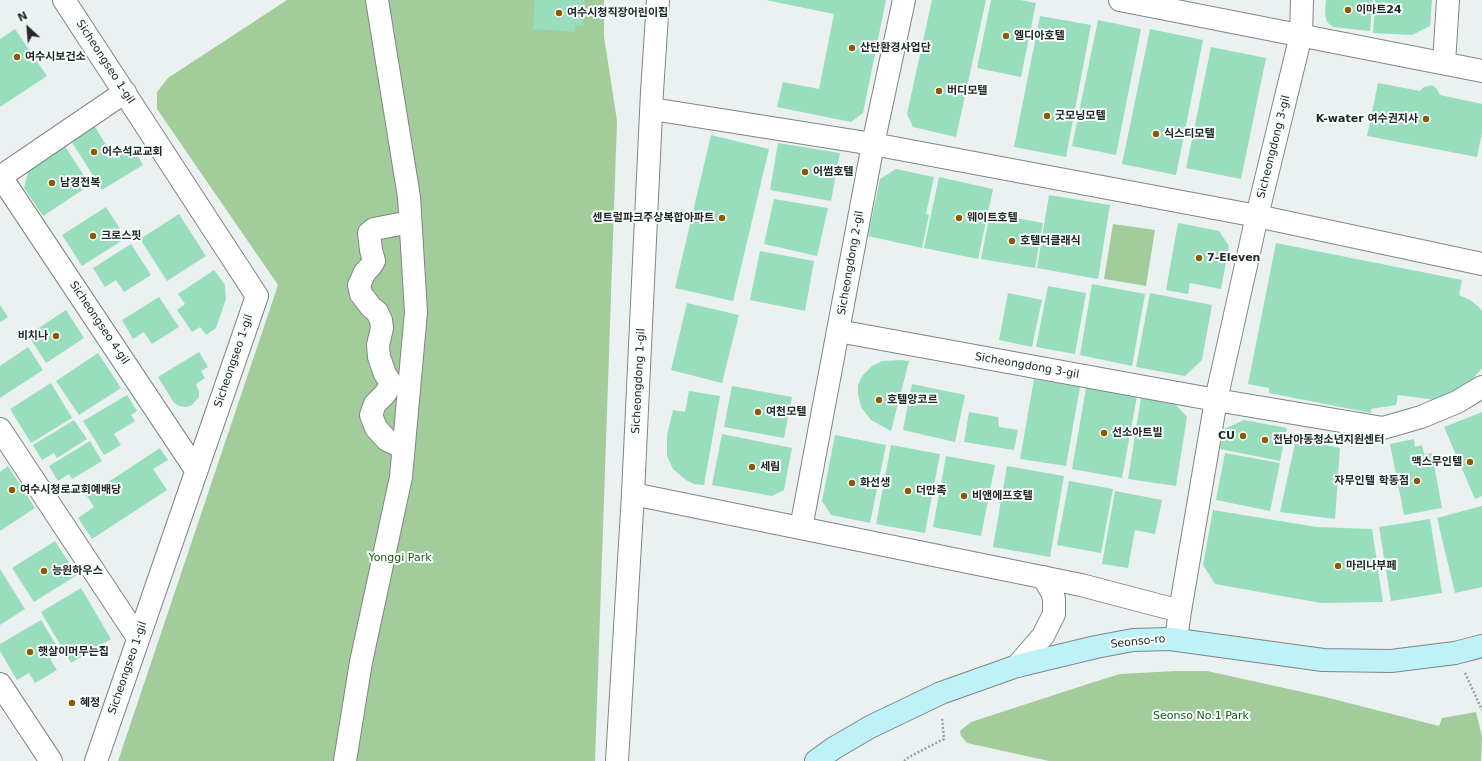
<!DOCTYPE html>
<meta charset="utf-8">
<style>
body{margin:0}
#map{position:relative;width:1482px;height:761px;overflow:hidden;background:#eaf1f0;font-family:"DejaVu Sans",sans-serif}
canvas{display:block}
.north{position:absolute;left:8px;top:8px;width:40px;height:40px;-webkit-text-stroke:3px #f7fffe;paint-order:stroke;rotate:334deg;font-size:11px;font-weight:700;line-height:16px;text-align:center;color:#242726}
.north::after{content:'';display:block;margin:auto;width:14px;height:18px;background:#242726;clip-path:polygon(50% 0,100% 100%,50% 72%,0 100%)}
</style>
<div id="map">
<canvas width="1482" height="761"></canvas>
<div class="north">N</div>
</div>
<script>
const ctx = document.querySelector('canvas').getContext('2d');
ctx.lineJoin = 'round';
function fill(path, color) { ctx.fillStyle = color; ctx.fill(path, 'evenodd'); }
const toPath = rows => new Path2D(rows.map(r => 'M' + r).join(''));
function stroke(path, color, width, dash) { ctx.strokeStyle = color; ctx.lineWidth = width; ctx.lineCap = dash ? 'butt' : 'round'; ctx.setLineDash(dash || []); ctx.stroke(path); }
function drawText(font, color, halo, rows, align = 'center') {
  ctx.font = font + ' "DejaVu Sans","Noto Sans KR",sans-serif'; ctx.lineWidth = 4; ctx.setLineDash([]); ctx.textBaseline = 'middle'; ctx.strokeStyle = halo; ctx.fillStyle = color; for (const [text, x, y, turn = 0] of rows) {
    ctx.save(); ctx.translate(x, y); ctx.rotate((+turn || 0) * Math.PI / 180); ctx.textAlign = isNaN(turn) ? turn : align; if (halo) ctx.strokeText(text, 0, 0); ctx.fillText(text, 0, 0); ctx.restore();
  }
}
const green = toPath([
 [287,0,604,0,604,36,617,121,595,761,118,761,278,285,157,109,157,92,168,78],
 [1113,224,1155,230,1146,286,1104,279],
 [1175,671,1207,671,1325,697,1439,726,1442,718,1476,712,1482,737,1481,761,1049,761,967,743,961,736,960,732,961,730,971,722,1094,682,1120,674]
]);
const building = toPath([
 [535,0,584,0,583,26,575,25,575,32,533,29],
 [766,0,886,0,863,113,851,122,777,107,783,82,819,89,834,14],
 [932,0,986,0,956,137,913,127,907,114],
 [991,0,1020,0,1036,3,1021,77,977,68],
 [1326,0,1373,0,1370,31,1333,27,1327,22,1325,14],
 [1375,0,1432,0,1430,26,1412,35,1373,33],
 [1040,16,1091,25,1066,157,1014,147],
 [1098,20,1141,29,1116,155,1072,146],
 [15,29,47,76,0,107,0,39],
 [1150,29,1203,40,1176,175,1122,164],
 [1211,47,1266,58,1241,179,1186,168],
 [1378,83,1420,91,1424,87,1432,85,1437,89,1440,95,1482,104,1482,133,1477,157,1367,136],
 [94,125,114,158,132,146,143,165,102,190,70,139],
 [711,135,769,149,733,301,675,288],
 [778,143,840,153,831,201,770,190],
 [64,145,90,185,43,216,24,188,29,168],
 [896,169,934,177,926,214,929,215,922,248,868,236,880,179],
 [939,177,993,189,978,259,924,248],
 [1049,195,1110,205,1098,279,1037,268],
 [774,199,828,208,817,256,764,244],
 [106,207,126,238,82,266,62,235],
 [990,213,1043,223,1035,268,981,259],
 [179,214,206,256,167,281,140,239],
 [1178,223,1219,231,1229,246,1221,289,1190,283,1188,294,1166,290],
 [1276,243,1462,280,1459,295,1470,300,1479,307,1482,311,1482,368,1471,381,1454,392,1436,400,1398,395,1396,405,1371,409,1371,413,1269,393,1269,388,1248,384],
 [131,244,151,275,124,292,116,280,105,287,93,268],
 [760,251,814,261,805,311,750,300],
 [214,270,225,285,226,299,216,328,206,335,200,327,192,332,177,310,185,304,178,294],
 [1092,284,1145,294,1132,366,1080,355],
 [1048,286,1086,293,1075,354,1036,347],
 [1008,293,1042,300,1032,347,999,340],
 [1150,293,1212,305,1202,360,1185,376,1136,367],
 [159,297,179,327,152,344,144,332,133,339,122,320],
 [687,303,739,315,722,383,671,370],
 [0,305,8,317,0,322],
 [66,310,84,338,46,363,28,335],
 [28,347,43,370,0,398,0,366],
 [199,352,208,367,201,371,205,378,196,384,199,392,199,397,192,405,186,407,179,406,174,403,158,377],
 [98,353,121,388,79,415,56,381],
 [900,360,909,361,891,431,871,420,861,407,858,394,858,384,863,375,872,366,882,361],
 [1034,379,1080,387,1066,466,1020,459],
 [51,383,72,418,31,443,10,409],
 [912,384,965,395,955,442,903,430],
 [732,386,792,397,784,438,724,427],
 [1086,388,1137,396,1122,478,1072,469],
 [689,391,720,396,704,485,694,484,686,480,673,469,667,456,667,435,673,410,685,412],
 [127,395,137,411,131,415,135,421,114,434,121,445,104,455,83,421],
 [1141,398,1175,404,1187,417,1176,486,1128,479],
 [969,412,998,417,999,427,1018,430,1014,450,964,442],
 [1482,412,1482,496,1475,499,1444,427],
 [74,420,87,439,57,458,54,453,42,460,33,445],
 [1244,420,1287,428,1280,461,1220,449,1224,429],
 [722,434,792,448,784,490,772,496,712,485],
 [835,435,886,445,870,523,831,515,822,501],
 [1296,439,1340,448,1335,519,1280,512],
 [1414,439,1415,447,1422,445,1424,454,1432,453,1442,508,1404,515,1390,444],
 [90,441,102,461,72,479,69,474,58,481,49,466],
 [891,445,940,454,925,533,876,524],
 [160,448,168,460,153,469,167,490,92,539,78,518,94,507,87,496],
 [1225,453,1280,463,1270,511,1216,500],
 [946,456,995,465,981,536,933,527],
 [8,466,35,508,0,531,0,472],
 [1007,466,1064,476,1050,557,993,547],
 [1069,481,1113,489,1101,553,1057,545],
 [1115,491,1162,500,1155,534,1135,530,1128,568,1102,564],
 [1482,506,1482,587,1455,593,1437,518],
 [1213,510,1317,527,1372,529,1383,602,1321,603,1215,584,1203,565],
 [1430,519,1442,593,1391,601,1379,527],
 [55,541,77,575,34,602,12,568],
 [0,569,25,609,0,625],
 [81,588,111,639,71,663,41,612],
 [41,620,61,653,50,659,57,670,35,683,29,673,17,680,0,651,0,644]
]);
const path = toPath([
 [1465,673,1482,710],
 [904,761,909,757,944,739,942,717]
]);
const street = toPath([
 [64,0,257,296,96,761],
 [1120,0,1482,71],
 [1444,63,1448,0],
 [652,109,873,144,1257,216,1482,264],
 [0,177,125,92],
 [1,177,196,470],
 [838,331,1216,400,1383,428,1421,417,1457,402,1482,387],
 [0,429,138,638],
 [403,448,387,440,376,428,371,415,375,404,385,394,390,386,389,380,385,374,379,357,378,345,382,328,381,320,377,312,371,307,361,294,359,285,365,272,370,267,374,261,371,250,369,233,374,229,410,222],
 [633,494,1081,585,1180,611,1176,639],
 [801,528,873,144,904,0],
 [1180,611,1216,400,1257,216,1301,35,1302,0],
 [1017,666,1043,636,1054,614,1054,599,1052,592,1043,577],
 [0,684,51,761],
 [345,761,361,662,401,477,416,312,409,197,377,0],
 [617,761,633,494,652,92,658,0]
]);
const secondary = toPath([
 [816,761,834,748,870,727,941,693,1017,666,1096,647,1133,640,1170,639,1323,660,1391,661,1455,653,1482,646]
]);
const markers = [
 [1348,10,4,"#8c5905"],
 [559,13,4,"#8c5905"],
 [1006,36,4,"#8c5905"],
 [852,48,4,"#8c5905"],
 [17,57,4,"#8c5905"],
 [939,91,4,"#8c5905"],
 [1047,116,4,"#8c5905"],
 [1426,119,4,"#8c5905"],
 [1156,134,4,"#8c5905"],
 [94,152,4,"#8c5905"],
 [805,172,4,"#8c5905"],
 [52,183,4,"#8c5905"],
 [722,218,4,"#8c5905"],
 [959,218,4,"#8c5905"],
 [93,236,4,"#8c5905"],
 [1012,241,4,"#8c5905"],
 [1199,258,4,"#8c5905"],
 [56,336,4,"#8c5905"],
 [879,400,4,"#8c5905"],
 [758,412,4,"#8c5905"],
 [1104,433,4,"#8c5905"],
 [1243,436,4,"#8c5905"],
 [1265,440,4,"#8c5905"],
 [1470,462,4,"#8c5905"],
 [752,467,4,"#8c5905"],
 [1417,481,4,"#8c5905"],
 [852,483,4,"#8c5905"],
 [12,490,4,"#8c5905"],
 [908,491,4,"#8c5905"],
 [964,496,4,"#8c5905"],
 [1338,566,4,"#8c5905"],
 [44,571,4,"#8c5905"],
 [30,652,4,"#8c5905"],
 [72,703,4,"#8c5905"]
];
const poiNames = [
 ["이마트24",1356,10],
 ["여수시청직장어린이집",567,13],
 ["엘디아호텔",1014,36],
 ["산단환경사업단",860,48],
 ["여수시보건소",25,57],
 ["버디모텔",947,91],
 ["굿모닝모텔",1055,116],
 ["K-water 여수권지사",1418,119,"right"],
 ["식스티모텔",1164,134],
 ["어수석교교회",102,152],
 ["어썸호텔",813,172],
 ["남경전복",60,183],
 ["센트럴파크주상복합아파트",714,218,"right"],
 ["웨이트호텔",967,218],
 ["크로스핏",101,236],
 ["호텔더클래식",1020,241],
 ["7-Eleven",1207,258],
 ["비치나",48,336,"right"],
 ["호텔앙코르",887,400],
 ["여천모텔",766,412],
 ["선소아트빌",1112,433],
 ["CU",1235,436,"right"],
 ["전남아동청소년지원센터",1273,440],
 ["맥스무인텔",1462,462,"right"],
 ["세림",760,467],
 ["자무인텔 학동점",1409,481,"right"],
 ["화선생",860,483],
 ["여수시청로교회예배당",20,490],
 ["더만족",916,491],
 ["비앤에프호텔",972,496],
 ["마리나부페",1346,566],
 ["능원하우스",52,571],
 ["햇살이머무는집",38,652],
 ["혜정",80,703]
];
const streetNames = [
 ["Sicheongseo 1-gil",105,62,57],
 ["Sicheongdong 3-gil",1274,147,-76],
 ["Sicheongdong 2-gil",851,263,-80],
 ["Sicheongseo 4-gil",99,323,56],
 ["Sicheongseo 1-gil",234,361,-71],
 ["Sicheongdong 3-gil",1027,366,10],
 ["Sicheongdong 1-gil",639,381,-87],
 ["Seonso-ro",1138,642,-6],
 ["Sicheongseo 1-gil",128,668,-71]
];
const parkNames = [
 ["Yonggi Park",400,558],
 ["Seonso No.1 Park",1201,716]
];
fill(green, '#a3cc9b');
fill(building, '#98debd');
stroke(street, '#7f8685', 24);
stroke(secondary, '#7f8685', 24);
stroke(path, '#9ca2a1', 2.5, [2, 2]);
stroke(street, '#fff', 22);
stroke(secondary, '#bdf2f9', 22);
for (const [x, y, r, color] of markers) { const dot = new Path2D(); dot.arc(x, y, r, 0, 2 * Math.PI); ctx.fillStyle = color; ctx.fill(dot); stroke(dot, '#f7fffe', 1.5); }
drawText('bold 11px', '#242726', '#f7fffe', poiNames, 'left');
drawText('11px', '#242726', '#f7fffe', streetNames);
drawText('11px', '#205813', '#f7fffe', parkNames);
</script>
